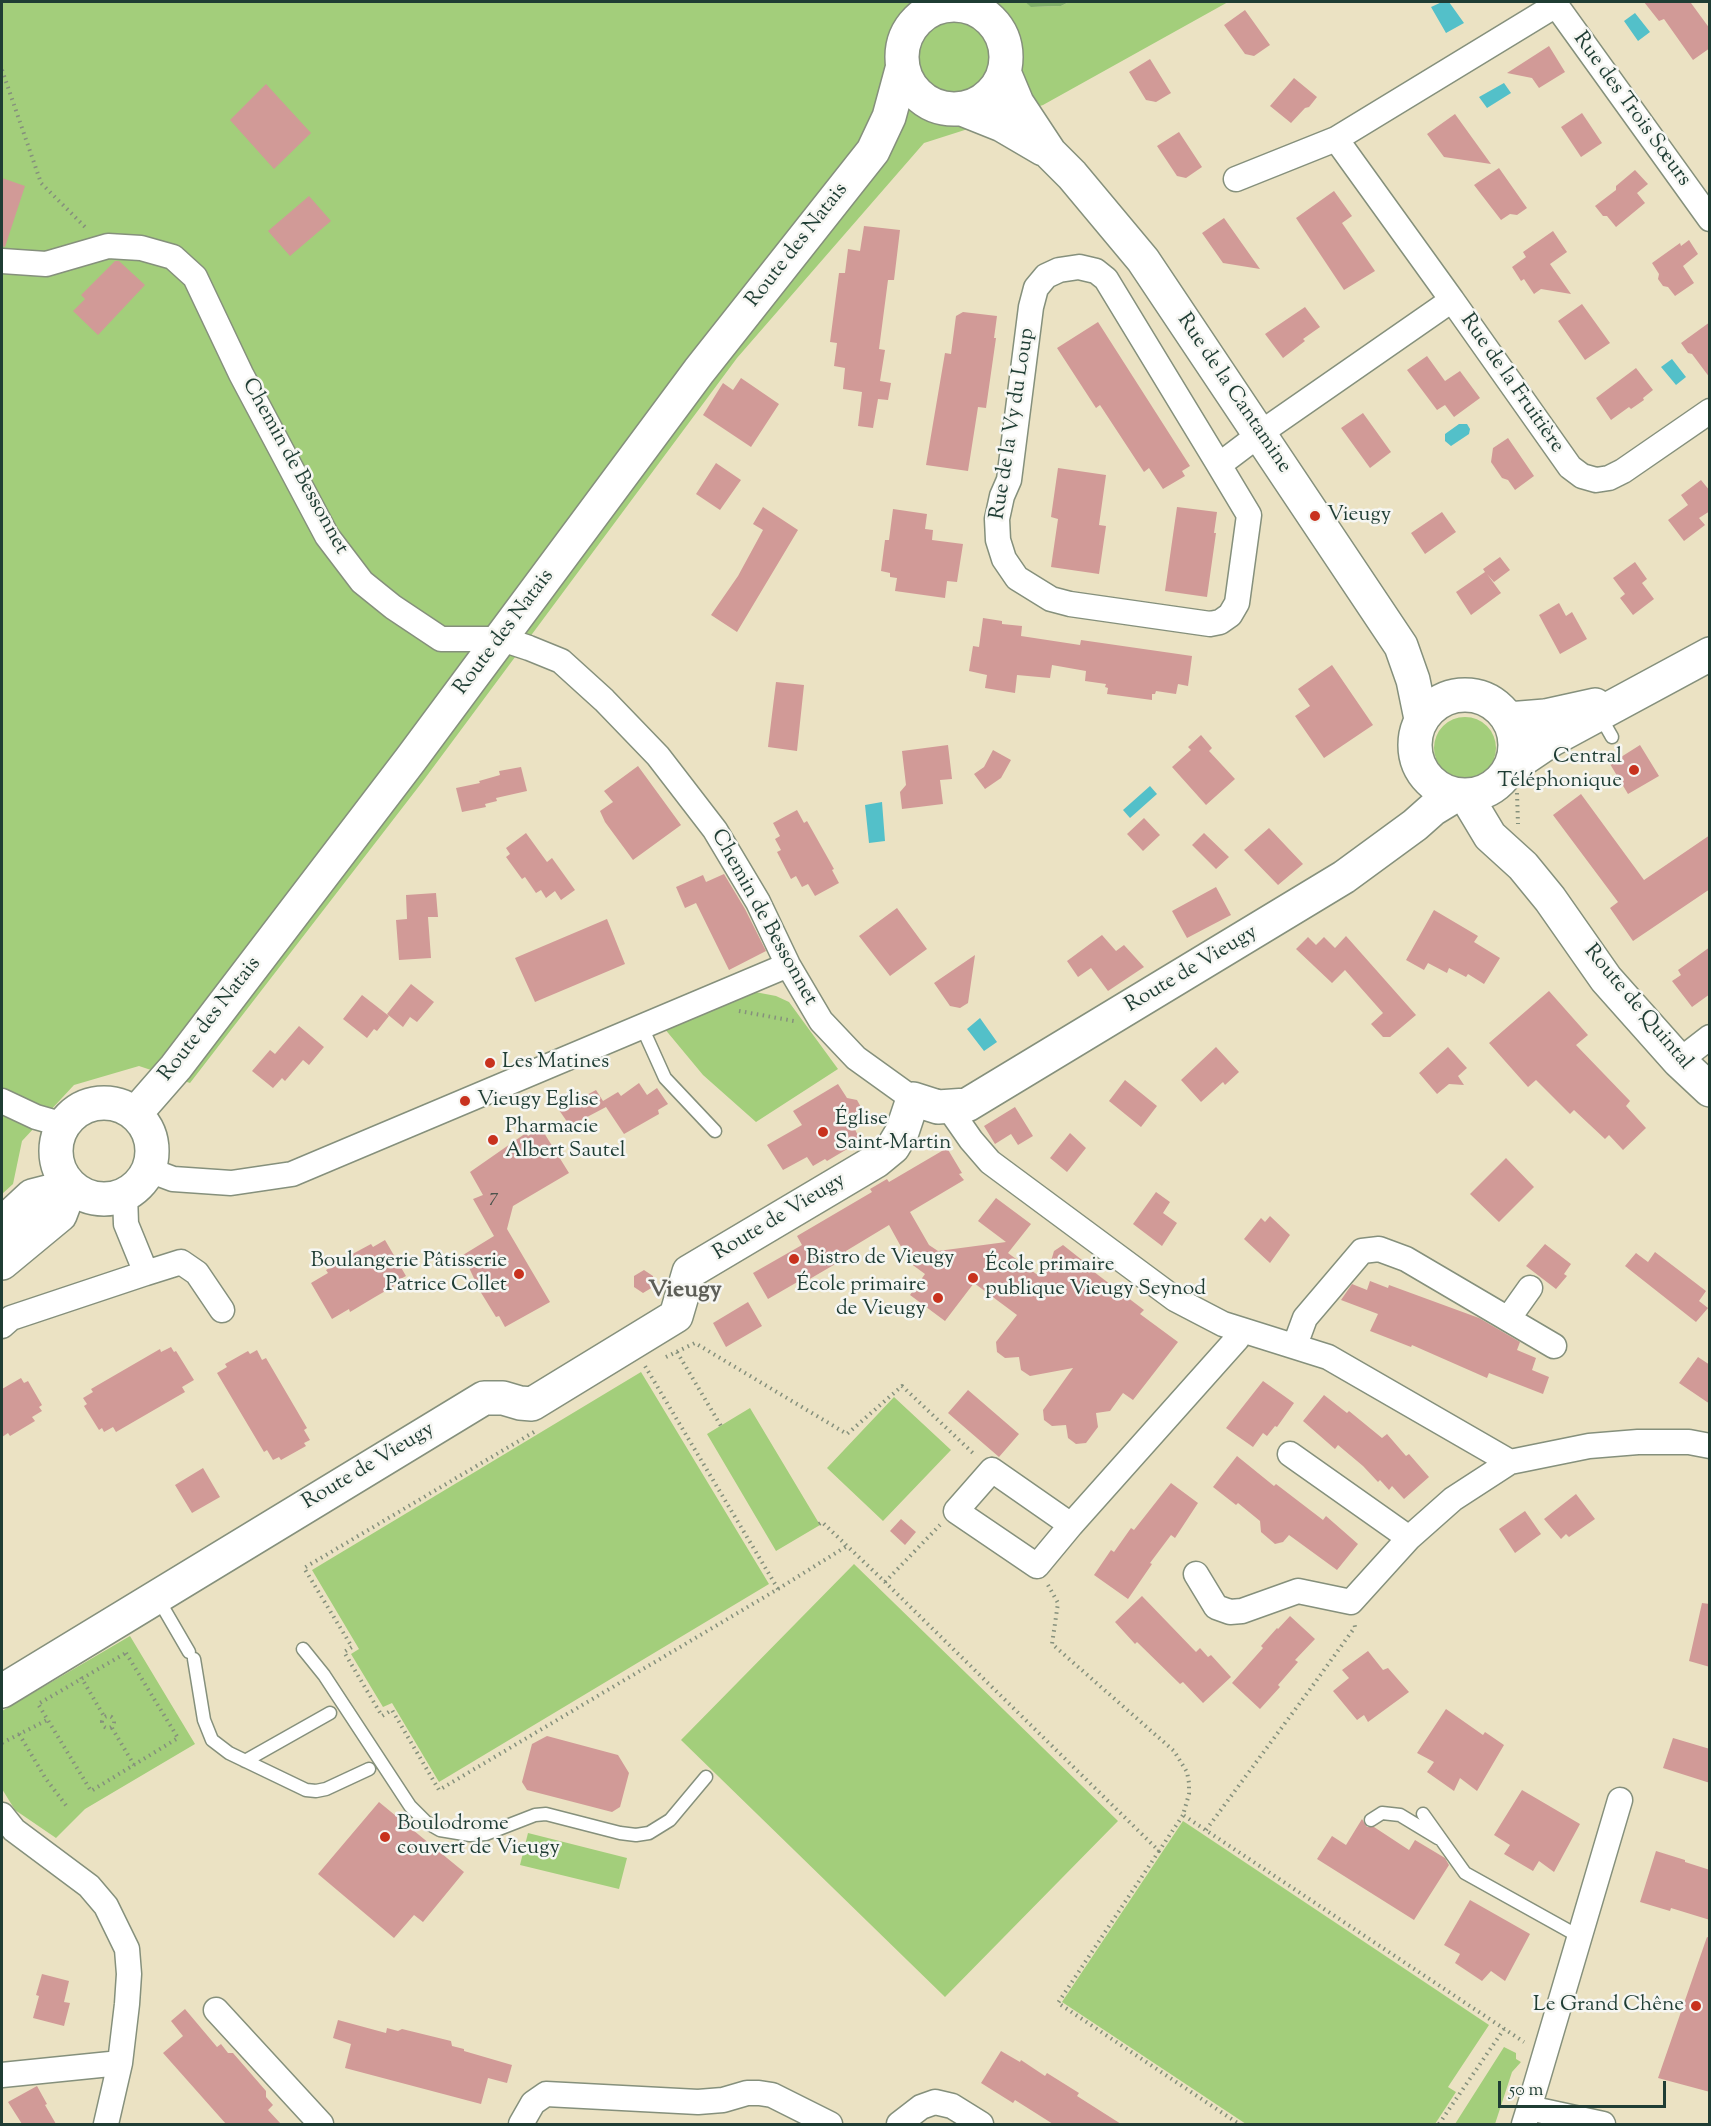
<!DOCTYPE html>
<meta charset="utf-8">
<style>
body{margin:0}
#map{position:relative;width:1711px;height:2126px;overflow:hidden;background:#ebe2c3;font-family:"Sorts Mill Goudy",serif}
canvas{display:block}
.frame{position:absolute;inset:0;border:3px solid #1f3d34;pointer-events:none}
.scale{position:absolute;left:1498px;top:2081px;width:168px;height:27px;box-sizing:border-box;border:3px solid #1f3d34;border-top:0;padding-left:8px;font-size:18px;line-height:21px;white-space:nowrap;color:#1f3d34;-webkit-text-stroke:4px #f6f6f2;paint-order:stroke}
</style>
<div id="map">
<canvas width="1711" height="2126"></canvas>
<div class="frame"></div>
<div class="scale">50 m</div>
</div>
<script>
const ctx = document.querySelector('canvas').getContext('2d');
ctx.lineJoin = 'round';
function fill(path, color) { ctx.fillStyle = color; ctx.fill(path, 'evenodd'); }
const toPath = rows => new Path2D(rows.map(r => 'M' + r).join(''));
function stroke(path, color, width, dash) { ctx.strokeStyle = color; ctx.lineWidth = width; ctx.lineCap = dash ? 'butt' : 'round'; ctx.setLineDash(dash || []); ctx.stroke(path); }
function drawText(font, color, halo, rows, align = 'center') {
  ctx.font = font + ' "Sorts Mill Goudy",serif'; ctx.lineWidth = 5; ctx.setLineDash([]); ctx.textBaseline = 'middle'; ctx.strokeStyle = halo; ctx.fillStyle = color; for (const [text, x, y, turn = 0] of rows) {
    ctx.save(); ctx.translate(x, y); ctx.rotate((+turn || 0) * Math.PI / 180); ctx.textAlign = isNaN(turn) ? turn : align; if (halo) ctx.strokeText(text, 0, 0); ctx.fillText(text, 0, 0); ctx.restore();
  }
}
const green = toPath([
 [2,2,1025,2,1032,7,1061,6,1069,2,1228,2,1043,105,924,143,737,358,423,781,190,1083,139,1066,74,1085,22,1141,13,1184,2,1194],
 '1434 748a31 31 0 1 1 62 0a31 31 0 1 1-62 0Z',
 [755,992,776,996,789,1002,838,1069,756,1122,703,1075,664,1028],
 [641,1372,769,1584,439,1782,392,1703,383,1707,351,1654,359,1649,312,1570],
 [894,1397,951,1450,883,1521,827,1468],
 [750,1408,820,1525,776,1551,707,1434],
 [854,1564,1118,1821,945,1997,681,1740],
 [130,1636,195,1744,85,1809,56,1838,15,1810,2,1789,2,1711],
 [1183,1821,1489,2025,1448,2087,1456,2092,1435,2124,1246,2124,1062,2002],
 [528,1833,627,1858,619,1889,520,1865],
 [1504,2047,1516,2053,1516,2059,1521,2062,1512,2072,1495,2124,1455,2124]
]);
const forest = toPath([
 [1025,2,1069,2,1061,6,1031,7]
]);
const water = toPath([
 [1442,2,1449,2,1464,23,1446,33,1431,7],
 [1635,13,1650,32,1638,41,1624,21],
 [1504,83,1511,93,1487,108,1479,97],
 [1672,359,1686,377,1676,385,1661,367],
 [1459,424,1467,424,1470,429,1469,434,1451,446,1445,441,1445,434],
 [1150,786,1157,794,1130,818,1123,810],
 [882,802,885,841,869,843,865,805],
 [980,1018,997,1042,984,1051,967,1029]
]);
const building = toPath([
 [1644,2,1694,2,1691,3,1710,29,1710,48,1693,60,1664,19,1659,21],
 [1245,10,1270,45,1254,56,1245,54,1224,25],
 [1549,46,1565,72,1539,88,1532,78,1507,73],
 [1150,59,1171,93,1156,102,1146,100,1129,72],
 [1294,78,1317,97,1309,107,1305,108,1291,123,1270,106],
 [266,84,311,133,274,169,230,120],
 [1582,113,1602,143,1581,157,1561,127],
 [1455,114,1491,164,1444,157,1427,134],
 [1179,132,1202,167,1186,178,1177,176,1157,146],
 [1499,168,1527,208,1517,215,1510,214,1501,220,1474,185],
 [1635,170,1648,184,1637,193,1645,203,1616,227,1607,216,1603,216,1595,206,1616,190,1616,186],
 [2,178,25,186,5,247,2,246],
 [1334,191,1352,216,1342,223,1375,271,1344,290,1296,218],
 [309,196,331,221,290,256,268,231],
 [1224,218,1260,269,1223,263,1202,233],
 [864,226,900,230,894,280,888,280,879,349,885,350,880,381,891,383,888,400,878,399,873,428,858,426,862,392,843,389,845,368,834,366,837,343,830,342,839,273,845,273,848,249,860,251],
 [1553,231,1567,252,1550,264,1571,294,1541,289,1534,294,1524,279,1521,281,1512,267,1526,257,1523,252],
 [1689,240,1698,254,1683,266,1694,283,1675,296,1668,287,1663,286,1658,279,1659,274,1652,263,1680,243,1681,246],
 [115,261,119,261,145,285,98,335,73,311,85,299,81,295],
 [1582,304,1610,343,1585,360,1558,321],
 [1305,307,1320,327,1303,339,1305,341,1283,358,1265,334],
 [963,312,997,316,994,338,996,338,986,408,978,407,968,471,926,465,945,353,951,354,956,316],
 [1098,322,1190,466,1182,471,1185,476,1163,489,1149,468,1144,472,1100,405,1096,408,1057,348],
 [1710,322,1710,378,1692,354,1688,353,1681,343],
 [1427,356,1445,381,1460,371,1480,398,1454,417,1445,405,1437,410,1407,370],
 [1636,368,1653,390,1643,398,1644,400,1631,409,1629,407,1611,420,1596,398],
 [741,378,779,404,751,447,703,415,723,383,733,390],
 [1363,413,1391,452,1370,468,1341,428],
 [1508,438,1534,476,1515,490,1508,480,1502,478,1491,462,1493,448],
 [716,463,741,480,720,510,696,494],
 [1058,468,1106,475,1099,525,1106,526,1099,574,1051,567,1058,519,1051,517],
 [1701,480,1710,491,1710,511,1699,518,1705,525,1684,541,1668,520,1688,505,1681,495],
 [763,507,798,530,737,632,711,615,738,576,763,530,753,524],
 [1177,507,1217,512,1214,533,1216,533,1207,597,1165,591],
 [893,509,927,514,925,529,933,530,932,540,963,544,957,582,947,581,945,598,895,591,897,578,890,577,890,573,881,571,885,540,889,540],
 [1442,512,1456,532,1425,554,1411,533],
 [1500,557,1510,570,1494,582,1487,574,1501,593,1471,615,1456,592,1485,572,1483,569],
 [1635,562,1647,579,1642,583,1654,599,1633,615,1620,598,1625,594,1613,578],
 [1559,603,1566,616,1572,612,1587,639,1560,654,1539,615],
 [983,618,1002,621,1002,624,1022,626,1021,636,1080,645,1081,640,1192,656,1188,686,1178,684,1176,694,1156,691,1155,694,1152,694,1152,700,1107,694,1108,688,1105,687,1106,684,1085,681,1086,671,1052,665,1050,678,1017,675,1015,693,985,688,987,675,969,671,973,646,979,647],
 [1332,665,1373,725,1324,758,1295,716,1310,706,1298,689],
 [776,682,804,685,797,751,768,747],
 [1201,735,1212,748,1209,751,1235,779,1206,805,1172,767,1191,750,1188,747],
 [948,745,952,779,940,780,943,804,902,809,900,792,906,785,902,751],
 [1640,745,1659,776,1628,794,1610,764],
 [993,750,1011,760,1001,778,985,789,974,774,984,767],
 [638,766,681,825,633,860,605,822,600,811,613,802,604,791],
 [521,767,527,791,496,798,497,801,485,804,486,807,462,812,456,788,480,783,479,781,500,775,499,771],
 [1581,794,1644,880,1710,835,1710,889,1633,941,1610,908,1618,902,1553,815],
 [797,810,804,823,807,821,834,869,832,870,839,883,815,896,808,884,802,887,796,876,791,879,777,852,781,850,775,839,780,836,773,823],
 [1144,818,1160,835,1143,851,1127,834],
 [1269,828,1303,864,1278,885,1244,850],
 [526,833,547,862,552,858,575,890,561,900,555,891,546,898,541,890,536,893,525,877,522,879,506,857,510,854,506,848],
 [1204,833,1229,857,1216,869,1192,845],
 [724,874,745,909,766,951,729,970,696,903,685,908,676,887,703,875,706,882],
 [1216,887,1231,915,1187,938,1172,911],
 [436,893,438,917,428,917,431,958,399,960,396,920,407,919,406,895],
 [897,908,927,949,890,976,859,936],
 [1434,910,1478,936,1474,942,1500,958,1484,984,1468,974,1466,977,1449,968,1447,973,1428,963,1424,970,1406,960],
 [607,919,625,964,535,1002,515,958],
 [1102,935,1116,951,1124,945,1144,967,1108,991,1091,968,1078,977,1067,961],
 [1346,936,1416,1015,1390,1037,1383,1037,1371,1024,1383,1013,1345,970,1332,983,1296,949,1308,937,1316,945,1324,937,1335,948],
 [1710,947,1710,994,1692,1007,1672,981,1681,975,1678,970],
 [975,955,968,1003,960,1008,950,1006,934,983],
 [411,984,434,1002,417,1022,410,1017,403,1027,387,1014],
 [1549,991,1588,1035,1576,1045,1630,1101,1626,1106,1646,1128,1623,1150,1609,1135,1605,1139,1574,1110,1570,1114,1536,1080,1528,1087,1489,1043],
 [362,995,389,1016,377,1031,374,1029,367,1038,343,1019],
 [299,1026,324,1047,309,1065,303,1060,285,1081,282,1078,273,1088,252,1071,270,1050,275,1054],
 [1216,1047,1239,1072,1225,1085,1223,1082,1201,1102,1181,1080],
 [1448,1047,1467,1068,1458,1076,1464,1085,1449,1084,1437,1094,1419,1073],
 [1125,1080,1157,1106,1141,1127,1109,1101],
 [639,1083,647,1095,657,1088,668,1104,658,1110,659,1114,624,1134,606,1107,570,1126,559,1110,596,1090,603,1101,618,1092,621,1096],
 [838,1084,847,1098,857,1100,862,1109,861,1122,853,1126,860,1139,851,1143,854,1145,827,1161,825,1159,813,1166,807,1157,783,1170,767,1145,802,1125,793,1111],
 [1015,1107,1033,1136,1018,1145,1011,1134,995,1144,984,1126],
 [541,1128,569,1173,513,1206,507,1229,550,1302,505,1327,499,1316,496,1317,480,1291,463,1255,494,1236,473,1199,483,1195,470,1172,526,1133,528,1136],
 [1070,1133,1086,1148,1067,1172,1050,1158],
 [947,1148,962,1173,959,1174,964,1180,910,1212,929,1245,938,1251,1006,1242,978,1221,996,1198,1031,1224,1008,1253,1039,1276,1051,1261,1054,1251,1063,1245,1082,1260,1081,1262,1144,1310,1140,1314,1178,1342,1133,1400,1123,1393,1110,1411,1096,1413,1098,1427,1086,1443,1076,1444,1068,1438,1066,1425,1052,1426,1044,1420,1043,1410,1073,1368,1030,1376,1021,1370,1019,1357,1005,1358,997,1352,996,1342,1017,1315,974,1283,945,1321,910,1295,925,1274,910,1263,889,1225,846,1251,849,1256,808,1280,806,1277,768,1299,753,1273,802,1245,797,1236,872,1192,870,1189,887,1179,889,1182],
 [1506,1158,1534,1187,1499,1222,1470,1194],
 [1156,1192,1170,1202,1163,1213,1177,1223,1162,1246,1133,1224],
 [1270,1216,1290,1235,1270,1263,1244,1239,1261,1218,1265,1222],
 [385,1240,406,1276,393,1283,394,1286,375,1297,350,1312,349,1309,332,1319,311,1283,328,1273,326,1270,345,1258,371,1244,373,1247],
 [1545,1244,1571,1264,1564,1274,1567,1276,1556,1289,1526,1266],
 [1655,1252,1706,1291,1699,1301,1708,1308,1696,1322,1625,1266,1636,1253,1648,1262],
 [644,1270,653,1276,653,1287,643,1293,634,1287,634,1276],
 [1370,1281,1388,1288,1389,1285,1479,1318,1520,1342,1517,1350,1536,1358,1532,1370,1549,1377,1543,1394,1489,1373,1487,1378,1412,1345,1411,1347,1370,1331,1378,1314,1341,1300,1352,1284,1367,1290],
 [748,1302,762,1326,726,1347,713,1323],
 [171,1347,174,1352,176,1351,194,1380,182,1387,185,1392,116,1432,113,1427,104,1432,102,1428,99,1430,84,1406,87,1404,83,1398,93,1392,91,1389,160,1349,161,1352],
 [257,1350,262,1360,266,1358,307,1428,304,1430,310,1440,304,1443,306,1446,281,1460,279,1457,273,1460,267,1450,264,1452,217,1373,227,1367,225,1364,248,1351,250,1354],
 [1698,1357,1710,1365,1710,1404,1679,1383],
 [21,1378,24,1383,28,1381,42,1405,39,1407,42,1411,32,1417,35,1421,10,1436,8,1433,2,1437,2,1389],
 [1263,1381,1294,1403,1277,1427,1275,1426,1267,1436,1263,1433,1253,1447,1226,1428],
 [968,1390,1019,1434,999,1457,948,1413],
 [1324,1395,1347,1413,1349,1411,1382,1438,1387,1434,1406,1456,1409,1454,1429,1477,1404,1499,1392,1486,1389,1490,1380,1480,1378,1482,1363,1466,1338,1445,1335,1449,1303,1421],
 [1237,1456,1274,1486,1276,1484,1323,1520,1326,1516,1358,1544,1337,1570,1289,1535,1283,1542,1275,1544,1261,1532,1260,1521,1238,1503,1236,1505,1213,1487],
 [203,1468,220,1497,192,1513,175,1485],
 [1171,1483,1198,1503,1175,1538,1171,1535,1150,1563,1152,1564,1128,1599,1094,1575,1111,1550,1114,1552,1131,1528,1134,1530],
 [1576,1494,1595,1519,1569,1537,1566,1534,1561,1539,1544,1519],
 [1525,1511,1541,1534,1515,1553,1499,1529],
 [901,1519,916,1532,905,1545,890,1531],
 [1142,1596,1196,1652,1200,1648,1208,1657,1211,1655,1231,1677,1203,1703,1183,1682,1180,1684,1137,1642,1135,1644,1115,1622],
 [1702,1603,1710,1604,1710,1667,1689,1661],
 [1290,1616,1315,1639,1295,1660,1298,1662,1278,1685,1280,1687,1260,1709,1232,1683,1263,1648,1261,1646,1277,1628,1278,1629],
 [1368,1651,1383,1670,1388,1668,1409,1692,1368,1722,1364,1715,1357,1720,1333,1691,1349,1678,1342,1670],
 [1446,1709,1483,1735,1485,1732,1504,1745,1477,1791,1460,1778,1454,1791,1427,1772,1434,1762,1417,1753],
 [547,1736,618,1755,629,1773,620,1807,612,1812,527,1790,522,1782,532,1744],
 [1673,1738,1710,1749,1710,1783,1663,1768],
 [1522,1790,1580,1824,1554,1872,1539,1861,1533,1871,1504,1854,1510,1845,1494,1835],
 [379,1802,464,1872,423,1922,414,1915,394,1938,318,1874],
 [1362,1819,1367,1827,1374,1827,1409,1850,1415,1840,1445,1858,1449,1865,1414,1920,1317,1859,1332,1836,1346,1845],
 [1656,1851,1685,1860,1685,1862,1710,1870,1710,1920,1671,1908,1670,1911,1640,1902],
 [1470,1900,1530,1934,1505,1981,1491,1971,1482,1981,1455,1963,1460,1954,1444,1945],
 [1707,1937,1710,1938,1710,2092,1658,2078],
 [42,1974,69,1981,64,2002,70,2003,64,2026,33,2018,39,1996,36,1995],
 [185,2009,217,2047,221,2044,228,2053,233,2053,266,2091,266,2097,273,2105,268,2110,281,2124,226,2124,163,2053,183,2036,171,2021],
 [338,2020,386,2033,387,2028,398,2031,402,2029,451,2041,452,2046,464,2049,464,2051,512,2065,507,2083,488,2078,481,2104,345,2068,351,2044,333,2038],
 [1001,2051,1020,2062,1021,2060,1045,2076,1047,2073,1079,2093,1077,2096,1121,2124,1053,2124,1015,2100,1013,2103,981,2083],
 [37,2086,47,2104,45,2105,56,2124,22,2124,8,2102]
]);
const path = toPath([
 [2,70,41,183,87,229],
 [1517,793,1518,824],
 [739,1011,794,1021],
 [677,1352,721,1426],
 [666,1357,695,1343,847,1434,902,1386,975,1455],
 [534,1432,304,1568,352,1647,344,1652,382,1716,392,1710,439,1790,778,1589,645,1366],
 [819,1524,822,1522,885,1582,1159,1851,1183,1815],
 [885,1582,940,1525],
 [1048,1585,1058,1603,1052,1644,1174,1751,1187,1772,1189,1783,1189,1794,1183,1815,1524,2042],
 [778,1589,847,1546],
 [126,1653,178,1738,91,1791,38,1704,126,1653],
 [81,1677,105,1718],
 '102 1722a6 6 0 1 1 12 0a6 6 0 1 1-12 0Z',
 [112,1728,134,1765],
 [19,1734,46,1779,68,1808],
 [2,1743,47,1720],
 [1206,1830,1311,1688,1355,1627,1354,1622],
 [1159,1851,1058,2003,1239,2124],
 [1439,2124,1504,2029]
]);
const lane = toPath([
 [1600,716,1612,737],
 [642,1027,665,1078,715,1131],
 [157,1597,189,1652],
 [303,1649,324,1675,410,1806,426,1822,440,1830,470,1835,486,1834,535,1815,546,1814,620,1833,636,1835,649,1833,670,1820,706,1777],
 [194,1659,204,1720,212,1740,229,1753,306,1790,316,1791,326,1789,369,1769],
 [245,1761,330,1713],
 [1423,1814,1465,1873,1580,1937],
 [1371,1820,1382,1813,1400,1815,1438,1838]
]);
const street = toPath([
 [1236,179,1336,139],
 [2,261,46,264,108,246,141,248,173,257,195,277,241,374,327,536,362,582,393,607,441,639,502,639,529,648,561,661,604,700,658,756,715,830,758,902,788,965,821,1021,856,1058,913,1099],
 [1452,300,1336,139,1556,5,1710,219],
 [1219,465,1106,279,1096,271,1079,267,1059,270,1046,276,1036,288,1031,307,1009,480,1002,496,997,519,998,540,1004,559,1017,578,1051,599,1070,604,1210,624,1220,622,1230,615,1237,603,1249,515,1219,465,1272,425,1452,300,1570,467,1582,476,1596,480,1609,478,1623,471,1710,411],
 [1679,1061,1710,1037],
 [2,1101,36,1117,64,1125],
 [948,1107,971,1140,990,1162,1175,1299,1223,1324,1328,1357,1510,1462,1589,1446,1638,1442,1689,1442,1710,1446],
 [149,1170,173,1179,231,1183,292,1174,788,965],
 [146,1273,181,1262,197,1273,222,1310],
 [1508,1319,1530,1288],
 [2,1326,11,1318,146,1273,126,1224,125,1195],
 [1295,1345,1305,1318,1362,1251,1379,1249,1406,1259,1554,1346],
 [1290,1454,1409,1538],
 [992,1470,1071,1525,1037,1566,956,1511,992,1470],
 [1071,1525,1237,1339,1242,1331],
 [1196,1574,1216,1607,1230,1612,1242,1611,1298,1591,1351,1602,1409,1538,1453,1499,1510,1462],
 [2,1815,14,1830,89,1886,106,1906,127,1949,129,1974,127,2004,120,2063,106,2124],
 [216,2010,321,2124],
 [2,2075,120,2063],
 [1529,2108,1620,1800],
 [521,2124,533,2103,546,2094,698,2102,723,2100,747,2093,759,2093,772,2095,830,2124],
 [899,2124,921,2107,935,2102,952,2106,981,2124],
 [1524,2124,1529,2108,1603,2124]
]);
const secondary = toPath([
 '902 57a52 52 0 1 1 104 0a52 52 0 1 1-104 0Z',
 [1004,72,1017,103,1050,153,1072,175,1143,260,1401,646,1413,680,1421,719],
 [962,109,1002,125,1043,149],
 '1415 745a50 50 0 1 1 100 0a50 50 0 1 1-100 0Z',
 [1508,719,1545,716,1595,705],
 [1511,767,1551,740,1710,654],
 [1466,796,1490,836,1523,866,1550,899,1606,979,1679,1061,1710,1090],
 '56 1151a48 48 0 1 1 96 0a48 48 0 1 1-96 0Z',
 [135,1114,176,1067,411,759,699,371,873,151,889,117,902,69],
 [2,1224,32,1196,71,1186],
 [2,1263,60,1215,71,1186],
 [2,1691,484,1398,503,1398,520,1403,532,1404,676,1316,689,1272,876,1161,893,1147,902,1132,913,1099,938,1107,967,1105,1344,877,1415,825,1433,809,1456,795]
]);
const markers = [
 [1315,516,6,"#c8321e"],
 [1634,770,6,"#c8321e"],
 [490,1063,6,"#c8321e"],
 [465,1101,6,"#c8321e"],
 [823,1132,6,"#c8321e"],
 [493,1140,6,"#c8321e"],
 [794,1259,6,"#c8321e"],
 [519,1274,6,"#c8321e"],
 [973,1278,6,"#c8321e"],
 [938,1298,6,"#c8321e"],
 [385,1837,6,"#c8321e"],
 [1696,2006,6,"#c8321e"]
];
const numberNames = [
 ["7",494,1198]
];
const streetNames = [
 ["Rue des Trois Sœurs",1631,110,54],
 ["Route des Natais",798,246,-52],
 ["Rue de la Fruitière",1511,384,55],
 ["Rue de la Cantamine",1233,394,56],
 ["Rue de la Vy du Loup",1014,424,-81],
 ["Chemin de Bessonnet",294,467,61],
 ["Route des Natais",505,633,-53],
 ["Chemin de Bessonnet",763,918,61],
 ["Route de Vieugy",1192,970,-31],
 ["Route de Quintal",1637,1008,50],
 ["Route des Natais",211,1020,-52],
 ["Route de Vieugy",780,1218,-31],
 ["Route de Vieugy",369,1467,-31]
];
const poiNames = [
 ["Vieugy",1327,516],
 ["Central",1622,758,"right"],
 ["Téléphonique",1622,782,"right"],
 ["Les Matines",502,1063],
 ["Vieugy Eglise",477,1101],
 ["Église",835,1120],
 ["Saint-Martin",835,1144],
 ["Pharmacie",505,1128],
 ["Albert Sautel",505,1152],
 ["Bistro de Vieugy",806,1259],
 ["Boulangerie Pâtisserie",507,1262,"right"],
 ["Patrice Collet",507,1286,"right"],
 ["École primaire",985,1266],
 ["publique Vieugy Seynod",985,1290],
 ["École primaire",926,1286,"right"],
 ["de Vieugy",926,1310,"right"],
 ["Boulodrome",397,1825],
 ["couvert de Vieugy",397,1849],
 ["Le Grand Chêne",1684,2006,"right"]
];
const quarterNames = [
 ["Vieugy",685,1292]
];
fill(green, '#a3ce7b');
fill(forest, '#82b16b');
fill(water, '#53c0c9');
fill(building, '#d19a97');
stroke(lane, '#85907c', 15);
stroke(street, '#85907c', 27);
stroke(secondary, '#85907c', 36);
stroke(path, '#85907c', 4, [1.5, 4.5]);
stroke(lane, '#fff', 12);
stroke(street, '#fff', 24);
stroke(secondary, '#fff', 33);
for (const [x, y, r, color] of markers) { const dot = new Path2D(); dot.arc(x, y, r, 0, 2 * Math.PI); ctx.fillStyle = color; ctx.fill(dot); stroke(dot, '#f6f6f2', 2); }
drawText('18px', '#4c544d', null, numberNames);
drawText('21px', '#1f3d34', '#f6f6f2', streetNames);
drawText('21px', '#1f3d34', '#f6f6f2', poiNames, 'left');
drawText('bold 24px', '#5d5e57', '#f6f6f2', quarterNames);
</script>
